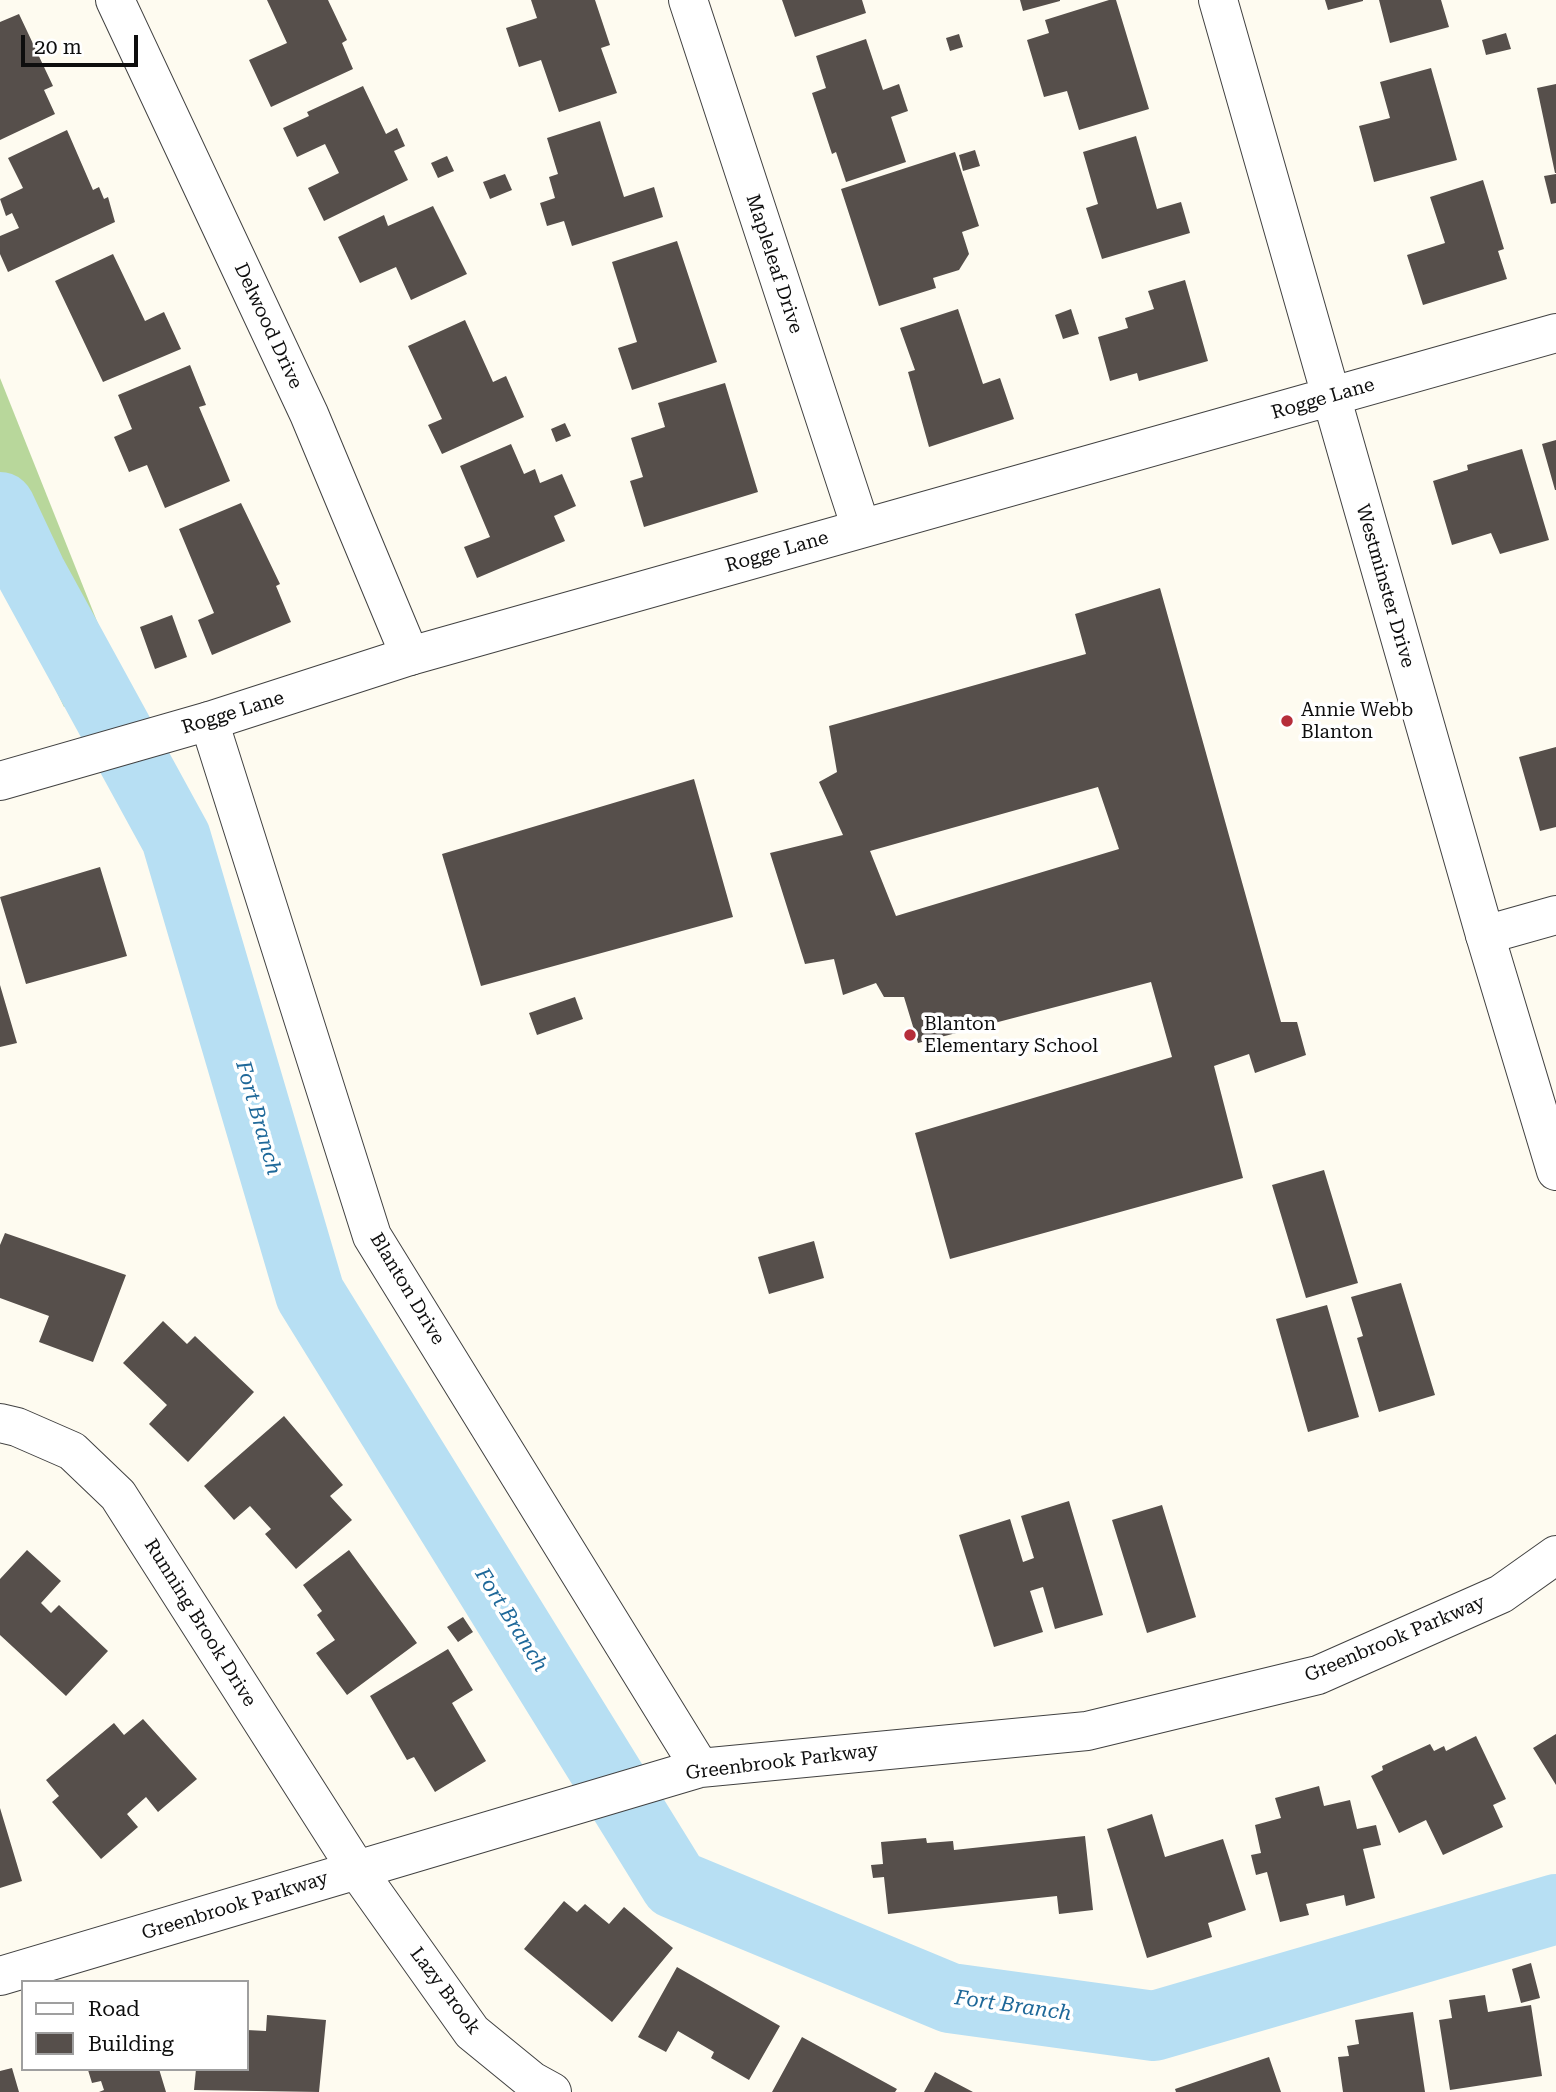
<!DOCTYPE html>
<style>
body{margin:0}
#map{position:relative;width:1556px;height:2092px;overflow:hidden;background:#fefbf0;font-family:"Roboto Serif",serif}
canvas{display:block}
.legend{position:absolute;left:21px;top:1980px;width:228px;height:91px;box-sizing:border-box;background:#fff;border:2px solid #9f9f9f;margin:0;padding:9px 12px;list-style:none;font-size:21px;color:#0e0e0e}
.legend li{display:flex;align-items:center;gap:14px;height:35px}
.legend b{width:35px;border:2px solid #9f9f9f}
.scale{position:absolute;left:21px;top:35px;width:117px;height:32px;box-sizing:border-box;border:4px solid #0e0e0e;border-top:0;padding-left:9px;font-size:21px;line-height:24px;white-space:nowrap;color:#0e0e0e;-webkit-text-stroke:5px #fff;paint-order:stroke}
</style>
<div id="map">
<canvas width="1556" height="2092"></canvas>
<ul class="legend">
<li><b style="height:9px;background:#fff"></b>Road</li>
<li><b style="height:19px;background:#564f4b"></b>Building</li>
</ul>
<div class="scale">20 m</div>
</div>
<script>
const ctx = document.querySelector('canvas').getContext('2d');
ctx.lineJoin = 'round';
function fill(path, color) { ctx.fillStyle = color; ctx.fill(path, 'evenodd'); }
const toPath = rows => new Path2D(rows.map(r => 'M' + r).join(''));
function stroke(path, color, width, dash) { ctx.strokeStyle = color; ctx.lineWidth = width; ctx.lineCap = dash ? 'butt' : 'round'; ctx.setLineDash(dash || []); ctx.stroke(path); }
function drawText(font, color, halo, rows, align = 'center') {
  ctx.font = font + ' "Roboto Serif",serif'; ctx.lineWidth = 7; ctx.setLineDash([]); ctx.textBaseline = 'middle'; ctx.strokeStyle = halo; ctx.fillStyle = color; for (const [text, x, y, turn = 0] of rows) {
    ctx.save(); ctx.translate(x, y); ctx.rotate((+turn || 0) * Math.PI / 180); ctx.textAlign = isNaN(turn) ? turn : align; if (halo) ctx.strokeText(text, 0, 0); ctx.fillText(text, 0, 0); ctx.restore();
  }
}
const forest = toPath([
 [0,378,126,694,64,707,0,573]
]);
const river = toPath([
 [0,507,31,573,176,838,310,1294,675,1884,950,1998,1154,2026,1556,1909]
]);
const building = toPath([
 [267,0,328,0,347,40,342,43,353,69,271,107,249,60,287,43],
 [531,0,595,0,610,45,601,48,617,93,559,112,541,60,519,67,506,28,537,18],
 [782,0,862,0,866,13,795,37],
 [1020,0,1060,0,1060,1,1023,11],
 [1109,0,1116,0,1149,109,1079,130,1067,91,1044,97,1027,40,1049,33,1045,20],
 [1325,0,1363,0,1363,1,1328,10],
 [1379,0,1441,0,1449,27,1390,43],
 [19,14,53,86,44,90,55,114,0,140,0,22],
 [1506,33,1511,49,1486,55,1482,40],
 [959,34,963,47,950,51,946,38],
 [866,39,883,90,899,84,908,111,891,117,906,162,846,182,836,152,832,154,812,93,826,88,816,56],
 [1431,68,1457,160,1374,182,1359,126,1390,118,1380,82],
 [1556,84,1556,173,1555,173,1537,88],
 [363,86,386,134,397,128,405,146,394,151,408,180,324,221,308,188,339,173,325,144,297,157,283,128,309,116,307,112],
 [600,121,624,197,654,187,663,217,572,246,564,221,547,226,540,203,555,198,549,177,558,174,547,138],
 [67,130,93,190,99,187,104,199,108,197,115,222,8,272,0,254,0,236,19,228,12,213,6,216,0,199,23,188,8,158],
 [1136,136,1157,209,1181,202,1190,233,1102,259,1086,208,1098,204,1083,152],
 [975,150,980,166,963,171,959,155],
 [955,152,979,226,962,232,969,254,959,270,933,278,936,288,879,306,841,189],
 [447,156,454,171,438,178,431,163],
 [505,174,512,190,490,199,483,182],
 [1556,174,1556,203,1551,204,1544,176],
 [1483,180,1504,249,1498,251,1507,279,1423,305,1407,255,1445,243,1430,197],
 [433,206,467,274,411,300,396,267,360,283,338,237,384,215,388,226],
 [677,241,717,362,632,390,618,348,637,342,612,262],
 [113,254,145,321,164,312,181,349,103,382,55,281],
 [1185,280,1208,361,1139,381,1137,373,1110,381,1098,337,1128,328,1125,318,1154,309,1148,291],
 [958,309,983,384,1000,378,1014,419,929,447,908,372,915,370,900,328],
 [1071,309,1079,334,1063,339,1055,315],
 [465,320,493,382,506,376,524,417,442,454,428,425,442,419,408,346],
 [190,365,206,405,199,407,230,481,165,508,147,465,129,472,114,437,132,429,118,395],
 [725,383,758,492,644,527,630,481,643,477,631,438,665,427,658,403],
 [565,423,571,436,556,442,551,429],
 [1556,440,1556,490,1555,490,1542,444],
 [511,444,524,474,535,469,540,483,562,474,576,506,554,516,565,541,477,578,464,547,490,537,460,466],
 [1522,449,1549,540,1500,554,1491,533,1452,545,1433,481,1468,470,1467,465],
 [241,503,280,584,276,586,291,622,212,655,198,620,214,613,179,529],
 [1160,588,1281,1022,1297,1022,1306,1055,1255,1073,1249,1054,1214,1066,1243,1178,950,1259,915,1133,1172,1057,1151,982,918,1043,904,997,884,997,876,983,843,995,834,959,805,964,770,853,843,835,819,782,837,772,829,726,1086,654,1075,614],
 [1098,787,1119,849,896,916,870,851],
 [172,615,187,657,155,669,140,627],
 [1556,747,1556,827,1540,831,1519,757],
 [694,779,733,917,481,986,442,854],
 [100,867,127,956,26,984,0,897],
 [0,985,17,1043,0,1047],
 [575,997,583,1019,537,1035,529,1013],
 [1324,1170,1358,1283,1306,1298,1272,1185],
 [5,1233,126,1275,93,1362,39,1342,49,1316,0,1298,0,1245],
 [814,1241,824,1278,769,1294,758,1257],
 [1401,1283,1435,1395,1379,1412,1357,1338,1363,1336,1351,1297],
 [1327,1305,1359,1417,1308,1432,1276,1319],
 [163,1321,187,1344,195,1336,254,1392,188,1462,149,1424,167,1405,123,1363],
 [284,1416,343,1485,330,1496,352,1520,296,1569,265,1534,271,1529,250,1506,234,1520,204,1486],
 [1069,1501,1103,1615,1055,1629,1043,1587,1030,1591,1043,1632,994,1647,959,1535,1010,1519,1023,1562,1034,1558,1021,1516],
 [1162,1505,1196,1617,1147,1633,1112,1520],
 [27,1550,61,1581,41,1603,51,1613,59,1605,108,1651,66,1696,0,1635,0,1579],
 [349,1550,417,1643,347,1695,316,1653,335,1640,317,1615,322,1611,303,1585],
 [463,1617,473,1632,458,1642,447,1627],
 [448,1649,473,1690,452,1703,486,1761,435,1792,414,1757,407,1760,370,1696],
 [143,1719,197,1779,158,1812,146,1797,127,1814,138,1827,101,1859,52,1802,59,1796,46,1780,114,1723,124,1735],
 [1556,1734,1556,1785,1533,1748],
 [1476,1736,1506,1799,1493,1805,1503,1827,1443,1855,1426,1820,1399,1833,1371,1776,1383,1770,1382,1766,1430,1744,1434,1751,1444,1746,1446,1751],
 [1319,1786,1324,1806,1350,1800,1357,1829,1376,1825,1381,1845,1363,1849,1375,1898,1346,1906,1344,1895,1306,1904,1309,1915,1280,1922,1267,1872,1256,1875,1251,1855,1261,1853,1255,1825,1281,1818,1275,1798],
 [0,1808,22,1881,0,1888],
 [1152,1814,1165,1857,1223,1839,1246,1910,1208,1923,1212,1937,1147,1958,1107,1829],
 [1085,1836,1093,1910,1059,1914,1057,1896,888,1914,884,1877,873,1878,871,1865,883,1864,881,1842,926,1838,927,1843,953,1841,954,1850],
 [564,1901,577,1912,585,1904,609,1924,624,1907,673,1948,612,2022,524,1949],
 [1531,1963,1540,1998,1521,2003,1512,1969],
 [677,1967,780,2026,749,2080,711,2058,714,2052,678,2031,666,2052,638,2037],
 [1485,1995,1488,2012,1531,2005,1542,2076,1450,2090,1439,2020,1452,2018,1449,2000],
 [1413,2012,1425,2092,1343,2092,1338,2057,1349,2056,1347,2046,1359,2044,1355,2020],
 [267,2015,326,2020,319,2092,194,2090,196,2069,247,2069,247,2030,266,2031],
 [802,2037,897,2089,895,2092,772,2092],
 [1269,2057,1281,2092,1176,2092,1175,2089],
 [12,2068,19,2092,0,2092,0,2071],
 [159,2069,166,2092,99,2092,104,2090,101,2081,92,2083,88,2070],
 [935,2072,973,2092,924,2092]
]);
const minor = toPath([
 [115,0,309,414,410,656],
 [688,0,861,528],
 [209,721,372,1236,700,1768],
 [1485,935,1556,915],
 [0,1423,17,1427,72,1451,118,1495,357,1870,472,2032,532,2081,552,2092],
 [0,1976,700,1768,1087,1731,1318,1675,1501,1594,1556,1555]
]);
const tertiary = toPath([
 [1218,0,1485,935,1556,1171],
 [0,781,209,721,410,656,1556,333]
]);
const markers = [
 [1287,721,7,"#b62e3a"],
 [910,1035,7,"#b62e3a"]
];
const streetNames = [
 ["Mapleleaf Drive",774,264,72],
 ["Delwood Drive",268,326,65],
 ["Rogge Lane",1323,399,-16],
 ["Rogge Lane",777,552,-16],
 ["Westminster Drive",1385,586,74],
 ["Rogge Lane",233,713,-17],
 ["Blanton Drive",407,1289,59],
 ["Running Brook Drive",200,1623,58],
 ["Greenbrook Parkway",1395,1639,-23],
 ["Greenbrook Parkway",782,1762,-7],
 ["Greenbrook Parkway",235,1906,-17],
 ["Lazy Brook",445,1991,53]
];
const poiNames = [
 ["Annie Webb",1301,710],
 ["Blanton",1301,732],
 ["Blanton",924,1024],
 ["Elementary School",924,1046]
];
const waterNames = [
 ["Fort Branch",258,1118,74],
 ["Fort Branch",511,1620,58],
 ["Fort Branch",1013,2006,8]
];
fill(forest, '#b8d79b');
stroke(river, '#b7dff3', 70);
fill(building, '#564f4b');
stroke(minor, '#414141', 40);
stroke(tertiary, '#414141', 40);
stroke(minor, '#fff', 38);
stroke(tertiary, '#fff', 38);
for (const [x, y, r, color] of markers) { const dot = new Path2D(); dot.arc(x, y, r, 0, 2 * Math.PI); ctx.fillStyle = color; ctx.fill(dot); stroke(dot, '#fff', 2.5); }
drawText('19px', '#0e0e0e', '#fff', streetNames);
drawText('19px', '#0e0e0e', '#fff', poiNames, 'left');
drawText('italic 21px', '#1e6899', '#fff', waterNames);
</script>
